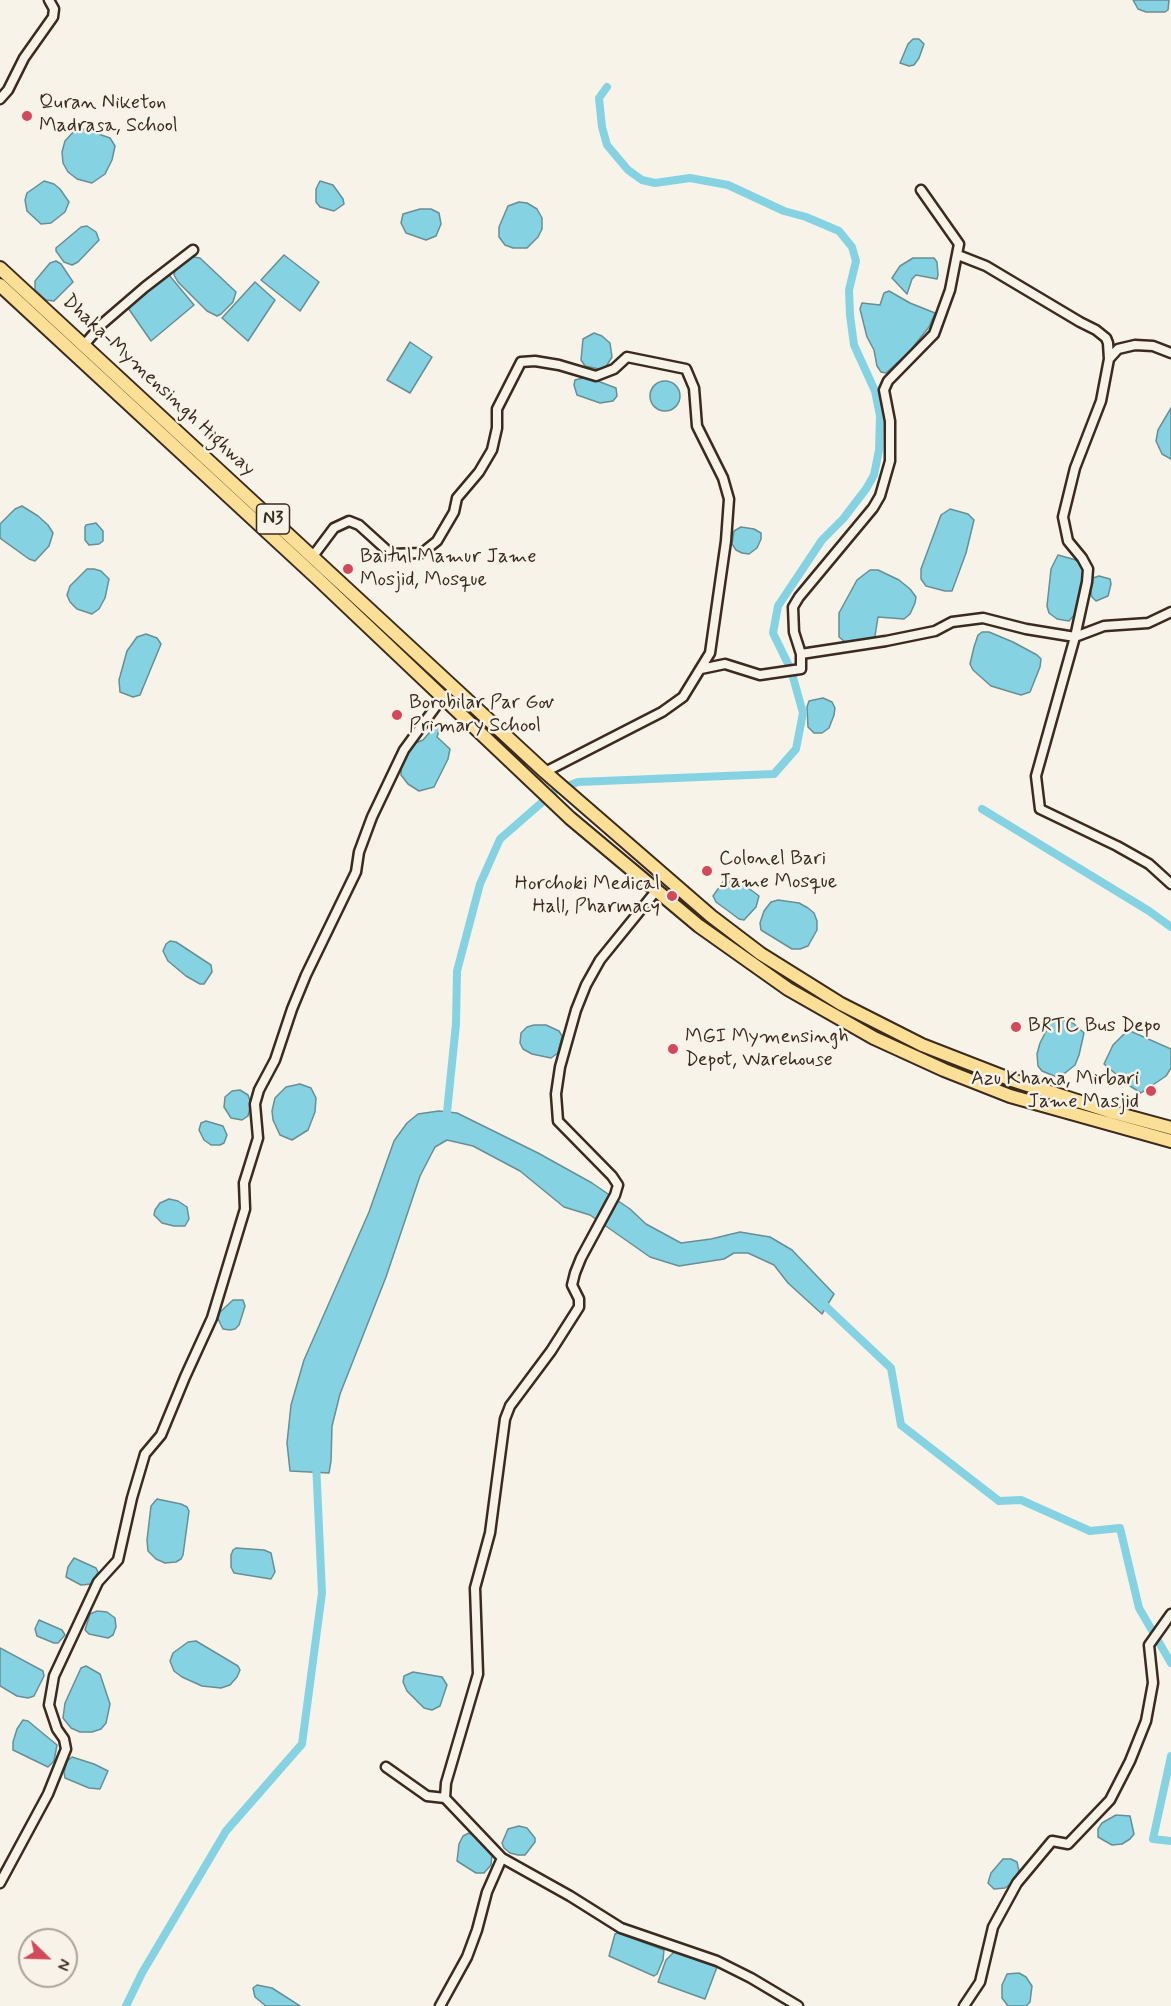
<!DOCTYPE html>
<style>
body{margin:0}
#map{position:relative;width:1171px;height:2006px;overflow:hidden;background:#f7f3e8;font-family:Mynerve,sans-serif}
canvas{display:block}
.north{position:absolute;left:18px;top:1928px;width:60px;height:60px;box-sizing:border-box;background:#f7f3e8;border:2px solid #aca397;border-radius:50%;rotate:113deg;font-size:16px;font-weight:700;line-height:24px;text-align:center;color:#3b2a1e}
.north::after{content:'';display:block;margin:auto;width:21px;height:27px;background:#d1495b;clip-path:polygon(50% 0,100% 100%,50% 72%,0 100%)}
</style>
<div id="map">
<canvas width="1171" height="2006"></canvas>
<div class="north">N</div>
</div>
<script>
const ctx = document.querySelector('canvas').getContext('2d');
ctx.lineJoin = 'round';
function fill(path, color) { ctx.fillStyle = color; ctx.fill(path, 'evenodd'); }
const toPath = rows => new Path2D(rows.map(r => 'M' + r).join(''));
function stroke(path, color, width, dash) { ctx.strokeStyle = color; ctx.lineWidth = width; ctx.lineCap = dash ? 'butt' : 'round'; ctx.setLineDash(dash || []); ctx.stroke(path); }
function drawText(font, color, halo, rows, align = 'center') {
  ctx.font = font + ' Mynerve,sans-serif'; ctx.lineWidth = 5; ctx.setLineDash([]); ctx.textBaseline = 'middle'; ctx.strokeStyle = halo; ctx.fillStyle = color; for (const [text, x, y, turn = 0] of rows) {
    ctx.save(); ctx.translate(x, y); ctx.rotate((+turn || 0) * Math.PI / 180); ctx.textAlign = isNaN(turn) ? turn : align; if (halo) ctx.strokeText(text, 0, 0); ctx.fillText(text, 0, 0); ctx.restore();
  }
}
const water = toPath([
 [1133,0,1169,0,1168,10,1165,12,1146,12,1138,9,1133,0],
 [913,39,919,39,924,44,919,58,914,65,909,66,900,63,908,44,913,39],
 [84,129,110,138,115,146,112,160,105,174,92,183,77,179,68,172,63,163,62,152,65,141,75,130,84,129],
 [44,181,54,184,60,189,69,202,65,212,51,223,41,224,27,211,25,200,27,193,44,181],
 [320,181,333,185,343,199,344,204,334,211,320,207,316,202,316,189,320,181],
 [519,202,527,203,537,209,542,218,542,229,538,237,527,248,513,248,505,245,499,237,499,227,508,206,519,202],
 [420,209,431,209,439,213,441,224,436,236,426,240,406,233,401,223,403,214,420,209],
 [87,226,96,232,99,240,78,262,72,265,64,262,56,251,56,248,81,227,87,226],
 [284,255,319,282,300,311,261,280,284,255],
 [193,257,200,258,236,292,233,302,221,314,217,316,207,311,178,282,174,275,176,267,184,260,193,257],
 [913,258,934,258,937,262,938,275,937,279,916,275,912,279,907,294,892,278,900,266,913,258],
 [56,261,61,264,73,282,54,301,46,300,35,290,35,281,50,263,56,261],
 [166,275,169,275,194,305,151,341,126,305,166,275],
 [255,282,275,300,248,341,222,318,255,282],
 [889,291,910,303,935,313,929,327,909,352,886,373,881,372,877,366,874,350,867,337,860,309,862,303,880,305,884,293,889,291],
 [594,333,602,336,610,343,612,357,604,370,585,366,581,360,583,339,594,333],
 [410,342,432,357,410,393,387,380,410,342],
 [587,377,616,388,617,396,613,401,600,403,577,395,574,385,575,380,587,377],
 '650 396a15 15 0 1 1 30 0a15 15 0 1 1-30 0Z',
 [1171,408,1171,459,1162,454,1156,441,1158,430,1171,408],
 [22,506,38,516,48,525,53,533,49,546,35,561,29,559,0,538,0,524,15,509,22,506],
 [950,509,968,514,974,520,966,553,952,591,945,591,926,586,921,579,921,569,941,515,950,509],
 [96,523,103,531,103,541,99,544,89,545,85,540,85,527,86,525,96,523],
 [741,527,754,529,761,533,761,539,757,548,749,554,742,553,736,550,732,544,734,531,741,527],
 [1058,555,1076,560,1081,564,1084,572,1075,614,1069,621,1057,619,1049,613,1047,606,1051,569,1058,555],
 [87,569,94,569,101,571,109,579,105,598,99,609,92,614,77,609,70,602,67,595,70,586,87,569],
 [870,570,878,570,899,580,910,589,916,597,915,603,910,614,904,619,878,617,875,636,872,640,845,642,839,637,839,613,857,580,870,570],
 [1099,576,1110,579,1111,584,1108,596,1096,601,1092,597,1089,586,1093,578,1099,576],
 [982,632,989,632,1013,642,1037,655,1041,659,1040,667,1030,692,1021,695,991,686,973,670,970,664,974,647,978,635,982,632],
 [146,634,157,638,161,644,140,695,133,697,120,692,119,680,127,651,137,637,146,634],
 [823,698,832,702,835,708,834,715,829,728,822,733,814,733,808,727,807,707,809,701,823,698],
 [437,724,440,727,437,737,450,749,448,759,434,787,419,791,408,784,401,775,401,766,413,744,423,740,437,724],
 [725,879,739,881,759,896,756,907,744,920,739,919,731,913,716,902,713,896,725,879],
 [778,900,799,903,808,908,814,913,817,921,817,930,808,946,800,949,792,949,761,930,760,923,764,911,771,902,778,900],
 [170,941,176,942,211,965,212,972,204,984,200,984,186,976,168,961,163,951,166,944,170,941],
 [1062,1019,1073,1023,1084,1033,1079,1055,1075,1065,1065,1073,1057,1077,1042,1071,1038,1066,1037,1054,1040,1043,1051,1022,1062,1019],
 [534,1025,546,1025,559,1031,562,1036,558,1053,551,1058,532,1054,523,1049,520,1043,521,1033,527,1027,534,1025],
 [1128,1030,1171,1049,1171,1068,1166,1076,1141,1093,1130,1086,1104,1064,1113,1045,1128,1030],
 [300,1084,311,1088,316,1098,315,1112,308,1130,292,1140,280,1135,273,1120,272,1111,275,1098,286,1087,300,1084],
 [240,1090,248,1095,251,1104,248,1116,242,1120,231,1118,224,1107,225,1097,232,1091,240,1090],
 [439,1111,457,1113,538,1153,592,1183,630,1209,646,1224,681,1243,711,1239,740,1232,770,1237,792,1250,834,1294,822,1314,788,1283,774,1265,748,1253,734,1253,724,1259,679,1266,650,1257,590,1215,564,1207,520,1171,473,1146,447,1140,435,1147,420,1176,386,1277,340,1394,332,1426,331,1461,329,1473,290,1471,287,1443,291,1405,304,1360,369,1212,394,1141,407,1123,418,1114,439,1111],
 [206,1121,223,1126,227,1135,224,1143,220,1145,211,1145,204,1140,199,1130,201,1123,206,1121],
 [169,1199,178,1201,187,1207,189,1219,185,1226,174,1226,162,1223,154,1215,155,1210,160,1203,169,1199],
 [233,1300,243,1300,245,1306,239,1325,235,1329,230,1330,223,1329,218,1319,219,1313,233,1300],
 [157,1499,181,1504,187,1507,189,1511,183,1555,181,1559,176,1562,165,1563,156,1559,148,1551,147,1540,151,1506,157,1499],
 [236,1548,264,1550,271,1553,275,1572,271,1579,234,1573,231,1567,231,1555,233,1550,236,1548],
 [74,1558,96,1568,98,1572,92,1584,81,1585,66,1577,68,1567,74,1558],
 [97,1611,107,1612,115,1618,116,1627,113,1635,108,1638,89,1634,85,1630,90,1614,97,1611],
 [39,1620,62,1630,65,1635,58,1643,54,1643,37,1636,35,1629,39,1620],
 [196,1641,238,1666,240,1670,237,1677,230,1685,221,1688,202,1686,182,1677,174,1671,170,1661,173,1653,188,1642,196,1641],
 [0,1648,43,1671,44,1676,34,1696,28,1698,17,1696,0,1686,0,1648],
 [86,1666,100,1674,110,1704,106,1723,101,1729,92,1732,80,1732,71,1728,63,1718,65,1703,81,1668,86,1666],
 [413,1672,442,1677,447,1685,440,1706,432,1710,424,1708,407,1691,403,1682,404,1676,413,1672],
 [23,1720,28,1721,57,1745,54,1761,48,1767,13,1750,13,1742,17,1729,23,1720],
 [72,1757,94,1764,108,1771,100,1789,89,1788,65,1778,64,1772,67,1761,72,1757],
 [1116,1815,1130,1816,1134,1834,1130,1839,1122,1844,1112,1845,1098,1837,1098,1829,1102,1823,1116,1815],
 [519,1826,527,1828,535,1838,535,1842,525,1855,518,1855,510,1853,504,1848,502,1843,508,1829,519,1826],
 [469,1833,481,1840,492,1854,491,1865,484,1873,476,1873,457,1861,459,1844,463,1836,469,1833],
 [1003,1859,1011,1859,1017,1862,1019,1871,1013,1882,1005,1888,994,1889,988,1883,991,1873,1003,1859],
 [618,1933,664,1950,663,1960,657,1974,654,1976,609,1956,615,1934,618,1933],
 [674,1952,717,1967,705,1999,658,1982,666,1960,674,1952],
 [1019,1973,1026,1977,1032,1986,1030,2002,1026,2006,1008,2006,1002,1998,1002,1985,1007,1974,1019,1973],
 [257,1985,272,1988,300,2006,266,2006,255,1997,253,1988,257,1985]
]);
const canal = toPath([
 [982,809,1149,911,1171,927],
 [446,1122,456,1024,457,971,480,884,500,839,555,791,578,782,774,774,796,749,803,713,791,670,773,633,778,606,822,540,843,519,866,489,874,475,879,450,880,416,875,391,854,345,850,315,849,290,856,261,852,247,839,231,806,217,784,211,728,185,690,178,655,183,642,180,628,170,607,145,602,127,599,98,607,87],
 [819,1300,891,1368,901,1425,999,1501,1021,1500,1090,1531,1120,1528,1139,1608,1171,1663],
 [1171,1756,1153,1839,1171,1841],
 [126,2006,142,1973,226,1831,302,1744,322,1593,316,1462]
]);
const minor = toPath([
 [0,99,8,90,24,58,53,17,54,9,49,0],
 [958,255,986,266,1080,322,1096,330,1106,338,1108,343,1109,359],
 [84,345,102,324,145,287,193,250],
 [313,556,334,528,349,521,359,525,391,554,422,553,437,541,454,512,457,498,479,472,492,450,497,428,497,409,521,362,535,361,559,365,596,376,614,369,627,357,686,369,694,388,697,426,723,478,729,499,726,541,710,653,683,697,662,712,545,772],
 [1171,612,1148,623,1104,626,1075,637,1036,776,1040,809,1117,846,1149,864,1171,884],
 [801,654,886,641,935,631,952,622,983,618,1026,629,1075,637,1087,582,1088,569,1082,558,1068,541,1063,517,1075,468,1101,401,1109,359,1118,349,1135,345,1153,346,1171,353],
 [701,669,725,664,760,675,801,669,801,654,794,632,793,607,799,597,873,508,880,496,890,461,890,421,884,390,888,381,934,334,950,290,959,244,921,190],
 [656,891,600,960,586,985,576,1010,560,1067,556,1094,558,1121,612,1176,618,1185,615,1195,581,1258,575,1273,572,1285,579,1299,579,1307,551,1351,510,1406,505,1419,490,1533,475,1588,478,1674,446,1783,445,1798,502,1858,570,1896,621,1928,717,1961,751,1978,798,2006],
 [386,1767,427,1796,445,1798],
 [0,1883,48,1794,66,1749,64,1739,57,1729,49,1705,54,1676,98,1582,118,1560,132,1498,145,1454,161,1435,185,1377,212,1318,245,1209,244,1183,258,1138,255,1104,259,1090,275,1060,292,1009,306,975,356,872,359,852,372,817,404,750,442,698],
 [440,2006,467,1957,477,1930,487,1892,502,1858],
 [964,2006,980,1982,993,1927,1017,1883,1052,1841,1068,1844,1110,1800,1130,1761,1146,1721,1153,1683,1149,1645,1171,1614]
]);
const highway = toPath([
 [0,268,545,772,711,916,761,954,841,1004,922,1045,1012,1080,1112,1112,1171,1128],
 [0,285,318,579,570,818,699,926,788,989,874,1038,944,1070,1010,1096,1171,1141]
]);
const markers = [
 [27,116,6,"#d1495b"],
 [348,569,6,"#d1495b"],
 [397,715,6,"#d1495b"],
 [707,871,6,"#d1495b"],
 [672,896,6,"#d1495b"],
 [1016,1027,6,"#d1495b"],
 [673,1049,6,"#d1495b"],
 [1151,1091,6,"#d1495b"]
];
const shields = [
 [273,519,33]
];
const shieldNames = [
 ["N3",273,519]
];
const poiNames = [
 ["Quran Niketon",39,104],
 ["Madrasa, School",39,127],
 ["Baitul Mamur Jame",360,558],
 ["Mosjid, Mosque",360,581],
 ["Borobilar Par Gov",409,704],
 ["Primary School",409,727],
 ["Colonel Bari",719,860],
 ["Jame Mosque",719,883],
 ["Horchoki Medical",660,885,"right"],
 ["Hall, Pharmacy",660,908,"right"],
 ["BRTC Bus Depo",1028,1027],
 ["MGI Mymensingh",685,1038],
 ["Depot, Warehouse",685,1061],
 ["Azu Khana, Mirbari",1139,1080,"right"],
 ["Jame Masjid",1139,1103,"right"]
];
const streetNames = [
 ["Dhaka-Mymensingh Highway",158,386,43]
];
fill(water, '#85d3e2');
stroke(water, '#678f94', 1.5);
stroke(canal, '#85d3e2', 8);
stroke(minor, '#3b2a1e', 13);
stroke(highway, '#3b2a1e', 16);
stroke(minor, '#f7f3e8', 8);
stroke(highway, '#fbdf96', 12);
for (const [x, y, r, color] of markers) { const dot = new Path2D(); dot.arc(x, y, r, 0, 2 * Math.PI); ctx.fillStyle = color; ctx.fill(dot); stroke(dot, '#f7f3e8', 2); }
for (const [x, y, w] of shields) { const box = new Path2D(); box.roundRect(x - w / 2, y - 15, w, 30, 4.5); ctx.fillStyle = '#f7f3e8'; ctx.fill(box); stroke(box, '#3b2a1e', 1.5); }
drawText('bold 18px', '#3b2a1e', null, shieldNames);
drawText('20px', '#3b2a1e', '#f7f3e8', poiNames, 'left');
drawText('20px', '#3b2a1e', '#f7f3e8', streetNames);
</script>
